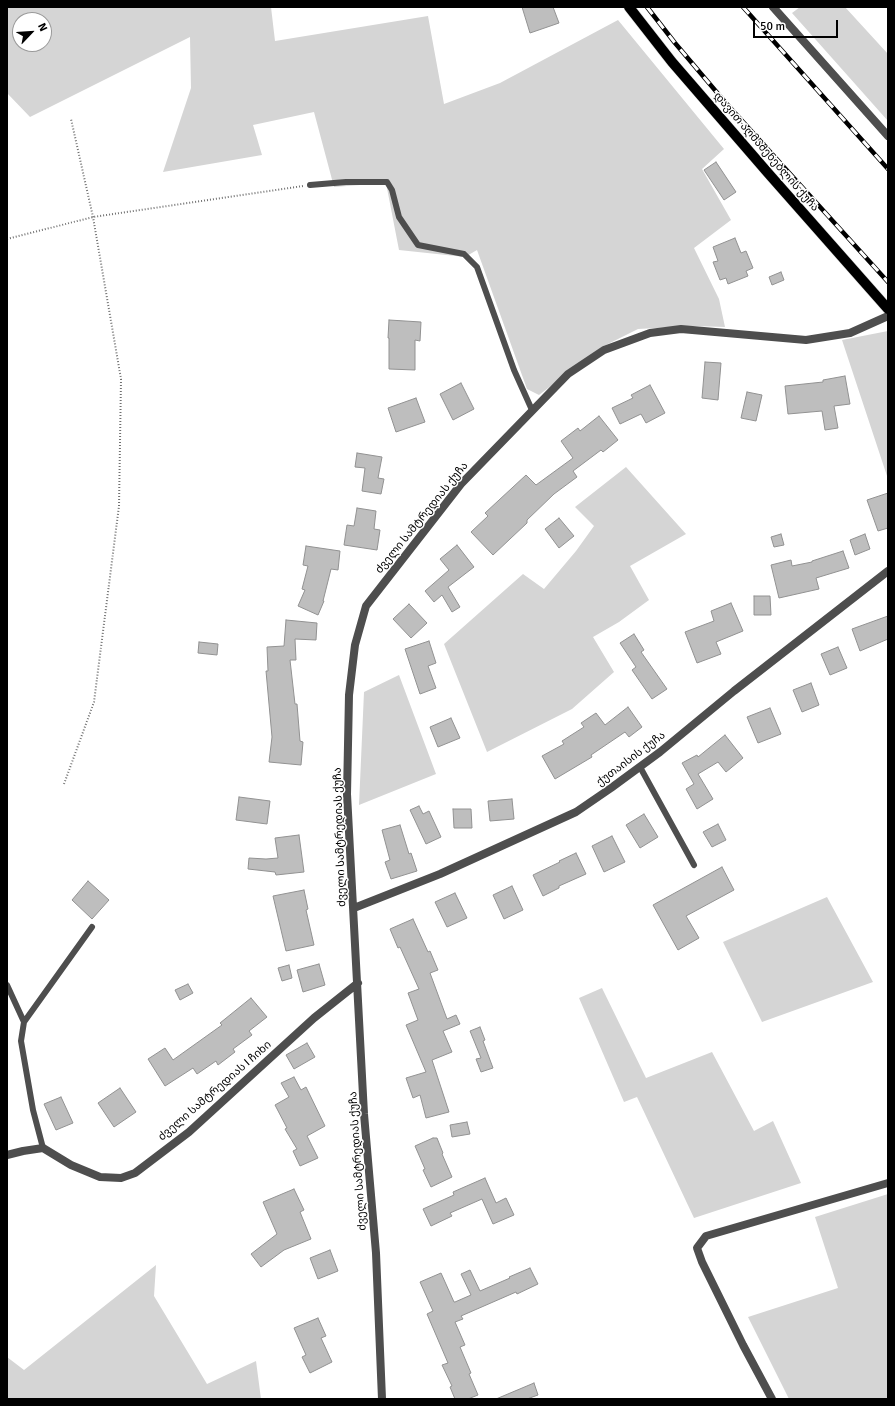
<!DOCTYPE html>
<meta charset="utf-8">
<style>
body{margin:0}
#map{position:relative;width:895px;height:1406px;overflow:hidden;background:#fff;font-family:Signika,sans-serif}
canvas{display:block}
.frame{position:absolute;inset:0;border:8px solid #000;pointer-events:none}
.north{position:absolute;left:12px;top:12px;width:40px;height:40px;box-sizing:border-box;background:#fff;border:1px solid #999;border-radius:50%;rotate:65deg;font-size:11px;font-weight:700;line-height:16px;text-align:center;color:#000}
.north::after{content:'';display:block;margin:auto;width:14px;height:18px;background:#000;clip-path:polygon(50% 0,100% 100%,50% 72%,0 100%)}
.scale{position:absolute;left:753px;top:20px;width:85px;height:18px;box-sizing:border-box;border:2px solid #000;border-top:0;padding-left:5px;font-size:12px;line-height:14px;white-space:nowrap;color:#000;-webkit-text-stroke:3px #fff;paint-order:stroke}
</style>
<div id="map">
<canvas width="895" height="1406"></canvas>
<div class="frame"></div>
<div class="north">N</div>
<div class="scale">50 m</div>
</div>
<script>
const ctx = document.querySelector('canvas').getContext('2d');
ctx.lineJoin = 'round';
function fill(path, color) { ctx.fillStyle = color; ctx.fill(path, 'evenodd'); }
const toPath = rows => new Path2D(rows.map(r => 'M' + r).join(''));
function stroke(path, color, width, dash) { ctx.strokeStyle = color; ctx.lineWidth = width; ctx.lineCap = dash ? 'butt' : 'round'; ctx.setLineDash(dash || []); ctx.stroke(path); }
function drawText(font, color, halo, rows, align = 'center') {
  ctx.font = font + ' Signika,"Noto Sans Georgian",sans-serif'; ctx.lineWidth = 3; ctx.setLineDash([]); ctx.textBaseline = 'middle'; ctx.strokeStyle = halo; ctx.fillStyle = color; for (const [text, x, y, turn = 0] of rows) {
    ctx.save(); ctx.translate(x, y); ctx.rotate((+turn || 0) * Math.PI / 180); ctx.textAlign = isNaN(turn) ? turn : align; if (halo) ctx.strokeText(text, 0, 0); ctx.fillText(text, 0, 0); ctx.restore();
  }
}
const green = toPath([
 [7,7,271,7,275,41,428,16,444,104,500,83,618,20,724,149,702,169,731,220,694,248,719,299,725,327,694,326,638,329,602,347,539,395,527,389,477,250,465,257,399,250,386,183,334,187,314,112,253,125,262,155,163,172,191,88,190,37,30,117,7,93],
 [20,20,44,20,44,44,20,44],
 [800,7,845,7,888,54,888,121,792,13],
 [888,331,888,479,842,340],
 [626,467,686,534,630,566,649,600,619,622,593,637,614,672,572,709,487,752,444,644,523,574,544,589,576,551,594,526,575,507],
 [399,675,436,774,359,805,364,692],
 [827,897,873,982,762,1022,723,942],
 [602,988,646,1078,712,1052,754,1131,773,1121,801,1183,694,1218,637,1097,624,1102,579,998],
 [888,1194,888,1399,789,1399,748,1317,838,1288,815,1217],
 [156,1265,154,1296,207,1384,256,1361,261,1399,7,1399,7,1357,24,1370]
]);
const building = toPath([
 [522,7,553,7,559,23,530,33,522,7],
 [716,162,736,192,724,200,704,170,716,162],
 [735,238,741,253,746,251,753,268,746,271,748,276,728,284,726,278,720,280,713,262,718,261,713,247,735,238],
 [781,272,784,280,772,285,769,277,781,272],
 [389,320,421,322,420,341,415,340,415,370,389,369,389,338,388,338,389,320],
 [705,362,721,363,718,400,702,398,705,362],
 [845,376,850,404,834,406,838,428,825,430,822,411,788,414,785,386,823,382,823,380,845,376],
 [461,383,474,409,453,420,440,394,461,383],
 [650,385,665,413,646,423,641,414,620,424,612,408,633,398,631,395,650,385],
 [747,392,762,395,756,421,741,418,747,392],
 [416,398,425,422,396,432,388,408,416,398],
 [599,416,618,440,603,452,601,450,573,471,577,477,554,494,527,520,527,523,493,555,471,532,488,516,485,513,526,475,536,485,573,458,561,441,578,428,580,431,599,416],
 [357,453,382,457,378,478,384,479,381,494,362,491,365,468,355,467,357,453],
 [888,493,888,528,878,531,867,500,888,493],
 [357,508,376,511,374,529,380,530,377,550,344,545,347,525,354,526,357,508],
 [559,518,574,536,559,548,545,529,559,518],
 [781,534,784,545,774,547,771,537,781,534],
 [865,534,870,549,855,555,850,540,865,534],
 [457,545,474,567,448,587,460,607,452,612,442,595,434,602,425,591,449,570,440,559,457,545],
 [306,546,340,551,338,570,331,569,323,601,324,601,318,615,298,606,305,590,302,589,308,566,303,565,306,546],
 [843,551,849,568,816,578,819,589,779,598,771,565,791,560,792,566,812,562,812,561,843,551],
 [754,596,770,596,771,615,754,615,754,596],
 [731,603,743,631,716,642,721,654,697,663,685,632,714,621,711,611,731,603],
 [409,604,427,623,411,638,393,619,409,604],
 [888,616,888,639,860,651,852,629,888,616],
 [286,620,317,623,316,640,295,639,296,660,290,660,295,704,297,704,300,741,303,742,301,765,269,762,272,737,266,671,268,671,267,647,284,646,286,620],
 [634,634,644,650,641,652,667,689,652,699,632,670,636,667,620,643,634,634],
 [429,641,436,663,428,666,436,688,420,694,405,649,429,641],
 [199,642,218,644,217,655,198,653,199,642],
 [838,647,847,668,830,675,821,654,838,647],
 [811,683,819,705,802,712,793,690,811,683],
 [628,707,642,727,629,737,625,732,591,755,592,757,555,779,542,756,564,744,562,741,584,727,581,723,596,713,605,725,628,707],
 [770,708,781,734,758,743,747,717,770,708],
 [451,718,460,738,438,747,430,727,451,718],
 [725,735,743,758,726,772,718,762,698,774,713,799,697,809,686,789,694,784,682,763,697,755,698,757,725,735],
 [239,797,270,801,267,824,236,820,239,797],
 [512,799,514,819,490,821,488,801,512,799],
 [419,806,423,814,429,811,441,837,426,844,410,810,419,806],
 [453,809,471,809,472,828,454,828,453,809],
 [644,814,658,837,640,848,626,825,644,814],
 [718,824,726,840,712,847,703,832,718,824],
 [400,825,409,854,411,853,417,871,391,879,385,862,390,860,382,830,400,825],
 [299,835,304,872,276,875,275,872,248,869,249,858,266,859,278,858,275,838,299,835],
 [612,836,625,862,604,872,592,846,612,836],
 [576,853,586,874,559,886,559,888,543,896,533,875,560,862,559,861,576,853],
 [722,867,734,890,686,916,699,938,678,950,653,905,722,867],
 [88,881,109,900,92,919,72,900,88,881],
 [512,886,523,910,504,919,493,895,512,886],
 [304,890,308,909,306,910,314,945,286,951,273,896,304,890],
 [455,893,467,918,447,927,435,902,455,893],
 [413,919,428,952,430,951,438,970,430,973,447,1019,456,1015,460,1024,443,1031,452,1052,432,1060,449,1112,426,1118,420,1095,413,1098,406,1078,426,1072,406,1025,418,1020,408,993,419,989,400,947,398,948,390,929,413,919],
 [319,964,325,985,303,992,297,970,319,964],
 [289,965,292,978,282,981,278,968,289,965],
 [188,984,193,993,180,1000,175,990,188,984],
 [251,998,267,1017,249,1031,252,1035,233,1049,235,1052,218,1065,216,1061,197,1074,193,1068,165,1086,148,1059,165,1048,173,1060,222,1025,220,1023,251,998],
 [480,1027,485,1040,483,1041,493,1068,481,1072,476,1059,481,1058,470,1031,480,1027],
 [307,1043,315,1057,294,1069,286,1055,307,1043],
 [294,1077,301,1090,306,1087,325,1126,307,1136,318,1158,300,1166,293,1151,297,1149,285,1129,287,1128,275,1105,289,1097,281,1083,294,1077],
 [120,1088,136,1112,114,1127,98,1103,120,1088],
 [61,1097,73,1123,56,1130,44,1104,61,1097],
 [467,1122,470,1134,452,1137,450,1125,467,1122],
 [433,1138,437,1138,443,1153,442,1154,452,1177,431,1187,423,1170,425,1169,415,1146,433,1138],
 [485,1178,496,1203,506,1198,514,1215,493,1224,482,1199,450,1213,452,1216,431,1226,423,1209,454,1195,453,1192,485,1178],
 [294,1189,304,1210,300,1212,311,1239,284,1250,261,1267,251,1254,277,1234,263,1202,294,1189],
 [330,1250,338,1271,318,1279,310,1258,330,1250],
 [530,1268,538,1284,517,1294,516,1292,461,1316,463,1319,455,1322,465,1345,460,1347,471,1373,469,1374,478,1395,468,1399,455,1399,450,1387,452,1386,442,1365,448,1363,427,1314,433,1311,420,1282,441,1273,454,1302,455,1302,471,1295,461,1274,470,1270,480,1291,510,1278,509,1277,530,1268],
 [318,1318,326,1336,321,1338,332,1362,310,1373,302,1357,306,1355,294,1328,318,1318],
 [534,1383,538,1395,527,1399,496,1399,534,1383]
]);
const path = toPath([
 [7,239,93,217,303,186],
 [64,784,94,702,119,506,121,379,93,217,71,119]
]);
const service = toPath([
 [310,185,346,182,387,182,392,190,399,217,418,245,464,254,477,267,514,370,532,410],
 [640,767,694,865],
 [7,985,24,1022,21,1041,33,1110,43,1148],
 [24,1022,92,927]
]);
const minor = toPath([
 [773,7,888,136],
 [354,908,440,874,576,812,611,788,660,752,734,691,888,571],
 [7,1155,23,1151,43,1148,71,1165,100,1177,121,1178,135,1173,189,1132,314,1018,358,983],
 [382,1399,376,1253,364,1114,347,794,349,695,355,645,366,606,461,484,568,374,604,350,650,333,681,329,806,340,850,333,888,316],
 [772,1399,743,1345,702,1262,697,1248,706,1236,888,1183]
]);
const primary = toPath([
 [629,7,672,62,768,173,888,309]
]);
const rail = toPath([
 [647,7,675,43,725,102,888,282],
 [743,7,888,169]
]);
const streetNames = [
 ["დავით აღმაშენებლის ქუჩა",766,152,49],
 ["ძველი სამტრედიას ქუჩა",422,518,-51],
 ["ქუთაისის ქუჩა",631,759,-37],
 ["ძველი სამტრედიას ქუჩა",340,837,-92],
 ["ძველი სამტრედიას I ჩიხი",215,1091,-41],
 ["ძველი სამტრედიას ქუჩა",358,1161,-94]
];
fill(green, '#d5d5d5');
fill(building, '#bebebe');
stroke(building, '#929292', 1);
stroke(primary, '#dbdbdb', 11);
stroke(path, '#707070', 2, [1, 2]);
stroke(service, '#4e4e4e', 6);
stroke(minor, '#4e4e4e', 8);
stroke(primary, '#000', 10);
stroke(rail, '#000', 4.5);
stroke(rail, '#fff', 3, [9]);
drawText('11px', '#000', '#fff', streetNames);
</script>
